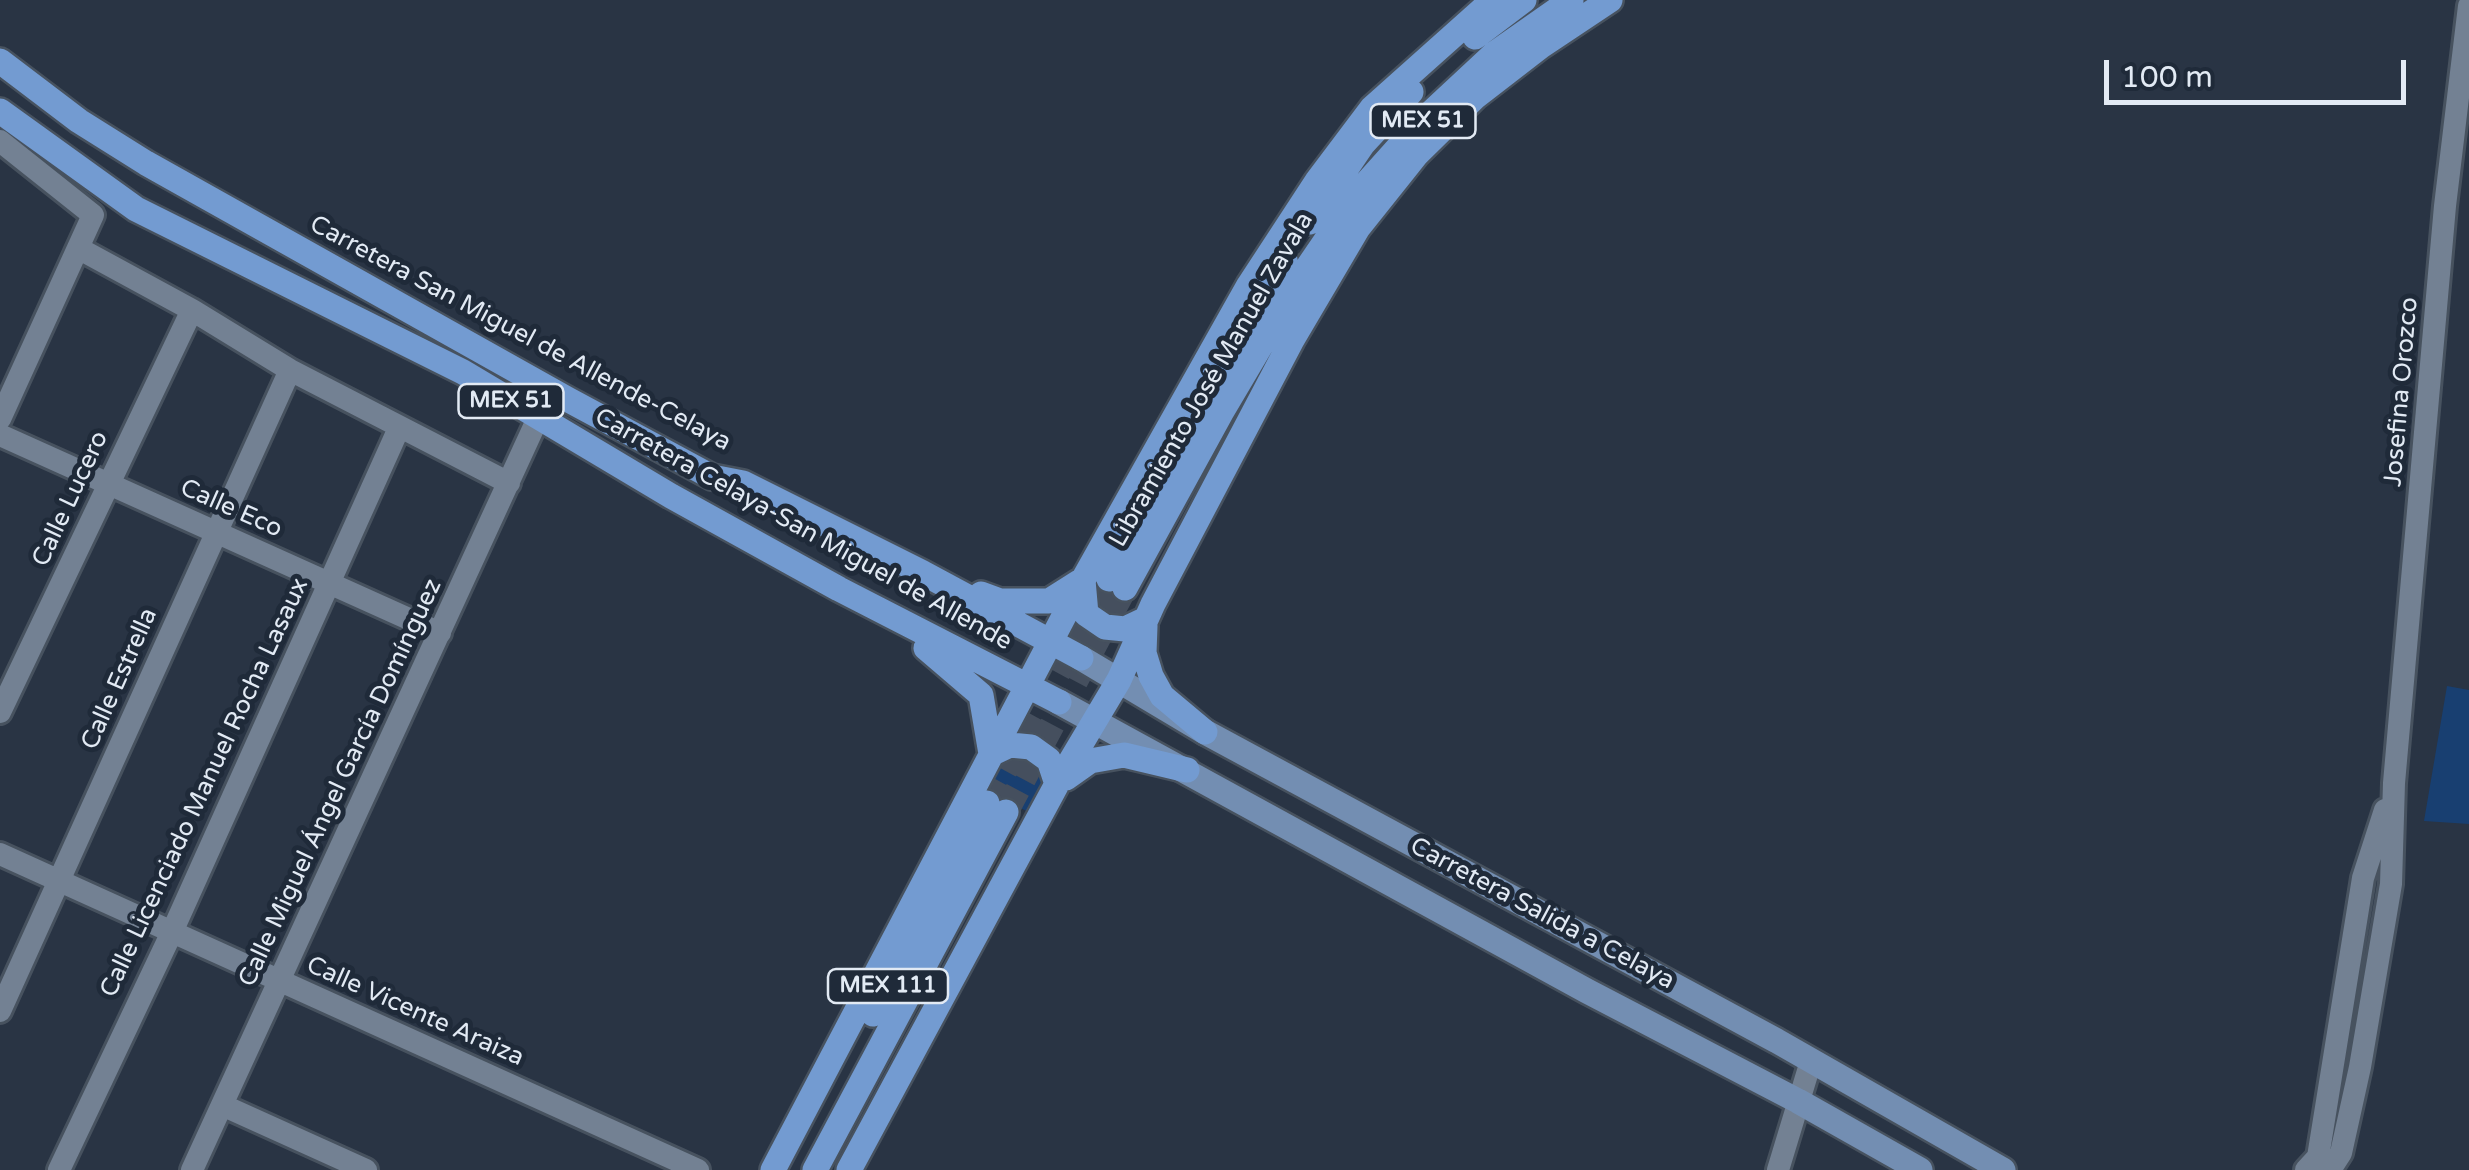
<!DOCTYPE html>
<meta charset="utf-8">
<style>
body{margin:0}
#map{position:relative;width:2469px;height:1170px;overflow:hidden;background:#293444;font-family:"Varela Round",sans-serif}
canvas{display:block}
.scale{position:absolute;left:2104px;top:60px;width:302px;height:45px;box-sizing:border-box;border:5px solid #e2eaf4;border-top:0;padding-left:12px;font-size:30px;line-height:35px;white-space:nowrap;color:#e2eaf4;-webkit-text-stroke:8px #1f2a39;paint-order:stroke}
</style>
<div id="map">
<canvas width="2469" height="1170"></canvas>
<div class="scale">100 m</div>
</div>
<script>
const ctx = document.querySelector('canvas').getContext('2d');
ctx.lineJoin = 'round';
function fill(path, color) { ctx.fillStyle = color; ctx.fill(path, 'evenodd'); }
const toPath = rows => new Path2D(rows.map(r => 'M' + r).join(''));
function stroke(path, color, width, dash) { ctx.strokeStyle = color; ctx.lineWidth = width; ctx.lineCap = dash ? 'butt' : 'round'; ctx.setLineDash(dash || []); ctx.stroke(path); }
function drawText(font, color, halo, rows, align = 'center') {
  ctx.font = font + ' "Varela Round",sans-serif'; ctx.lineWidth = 10; ctx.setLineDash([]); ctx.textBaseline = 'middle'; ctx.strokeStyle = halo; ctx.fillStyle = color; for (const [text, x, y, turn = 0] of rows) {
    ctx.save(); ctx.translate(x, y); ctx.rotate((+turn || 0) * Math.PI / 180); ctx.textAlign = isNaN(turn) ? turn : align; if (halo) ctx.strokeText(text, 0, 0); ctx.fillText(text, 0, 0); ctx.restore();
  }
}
const green = toPath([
 [2447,686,2469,690,2469,824,2424,821],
 [1026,755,1041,765,1046,781,1031,813,988,793,1004,759]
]);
const primaryTunnel = toPath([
 [987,803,1109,579],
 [1006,812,1125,588]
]);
const minor = toPath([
 [0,141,93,215,0,419],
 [78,248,192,310,290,370,509,483],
 [0,435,440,633],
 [0,712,192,310],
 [0,854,698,1170],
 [0,1011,290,370],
 [222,1105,366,1170],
 [59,1170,172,932,399,428],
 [192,1170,538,418],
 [1778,1170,1811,1061],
 [2306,1170,2318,1157,2363,878,2385,810],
 [2330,1170,2341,1153,2360,1067,2391,884,2394,783,2445,206,2469,6]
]);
const secondary = toPath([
 [1081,658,1205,732,1777,1041,2003,1170],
 [1059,702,1587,991,1798,1101,1920,1170]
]);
const primary = toPath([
 [1475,37,1524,0],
 [0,61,79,121,146,163,567,399,712,477,743,483,923,573,1081,658],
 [0,111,136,209,463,372,671,496,839,589,1059,702],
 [1310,222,1363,144,1411,92],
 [1109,579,1198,411,1285,260],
 [1083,580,1086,614,1105,627,1125,629,1146,619],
 [1125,588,1221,413,1305,271,1361,189,1421,122,1494,54,1571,0],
 [981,594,1000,601,1049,601,1079,582],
 [1145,626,1144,653,1151,676,1162,696,1205,732],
 [926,648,981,695,991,754],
 [991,754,1010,745,1031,747,1049,760,1057,784],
 [1066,778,1090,761,1124,755,1187,770],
 [873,1014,987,803],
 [773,1170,1083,580,1249,285,1317,181,1372,108,1493,0],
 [815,1170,1006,812],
 [849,1170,1057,784,1119,680,1153,604,1292,340,1358,228,1417,154,1475,97,1541,46,1610,0]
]);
const shields = [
 [1423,121,105],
 [511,401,105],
 [888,986,120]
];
const shieldNames = [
 ["MEX 51",1423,121],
 ["MEX 51",511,401],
 ["MEX 111",888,986]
];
const streetNames = [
 ["Carretera San Miguel de Allende-Celaya",520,334,28],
 ["Libramiento José Manuel Zavala",1212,380,-60],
 ["Josefina Orozco",2402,392,-85],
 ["Calle Lucero",71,499,-65],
 ["Calle Eco",231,509,24],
 ["Carretera Celaya-San Miguel de Allende",803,530,29],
 ["Calle Estrella",120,679,-66],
 ["Calle Miguel Ángel García Domínguez",341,783,-65],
 ["Calle Licenciado Manuel Rocha Lasaux",205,788,-65],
 ["Carretera Salida a Celaya",1542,914,28],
 ["Calle Vicente Araiza",415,1012,24]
];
fill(green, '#183f71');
stroke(primaryTunnel, '#454f5e', 25, [25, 12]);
stroke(minor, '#47525f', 28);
stroke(secondary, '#47525f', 30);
stroke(primary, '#47525f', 30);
stroke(minor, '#738193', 22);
stroke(secondary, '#738eb2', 25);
stroke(primary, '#739bd1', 25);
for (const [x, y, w] of shields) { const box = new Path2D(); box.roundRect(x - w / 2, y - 17, w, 34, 8); ctx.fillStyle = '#1f2a39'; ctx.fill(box); stroke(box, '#e2eaf4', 2.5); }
drawText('bold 22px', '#e2eaf4', null, shieldNames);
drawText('25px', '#e2eaf4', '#1f2a39', streetNames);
</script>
